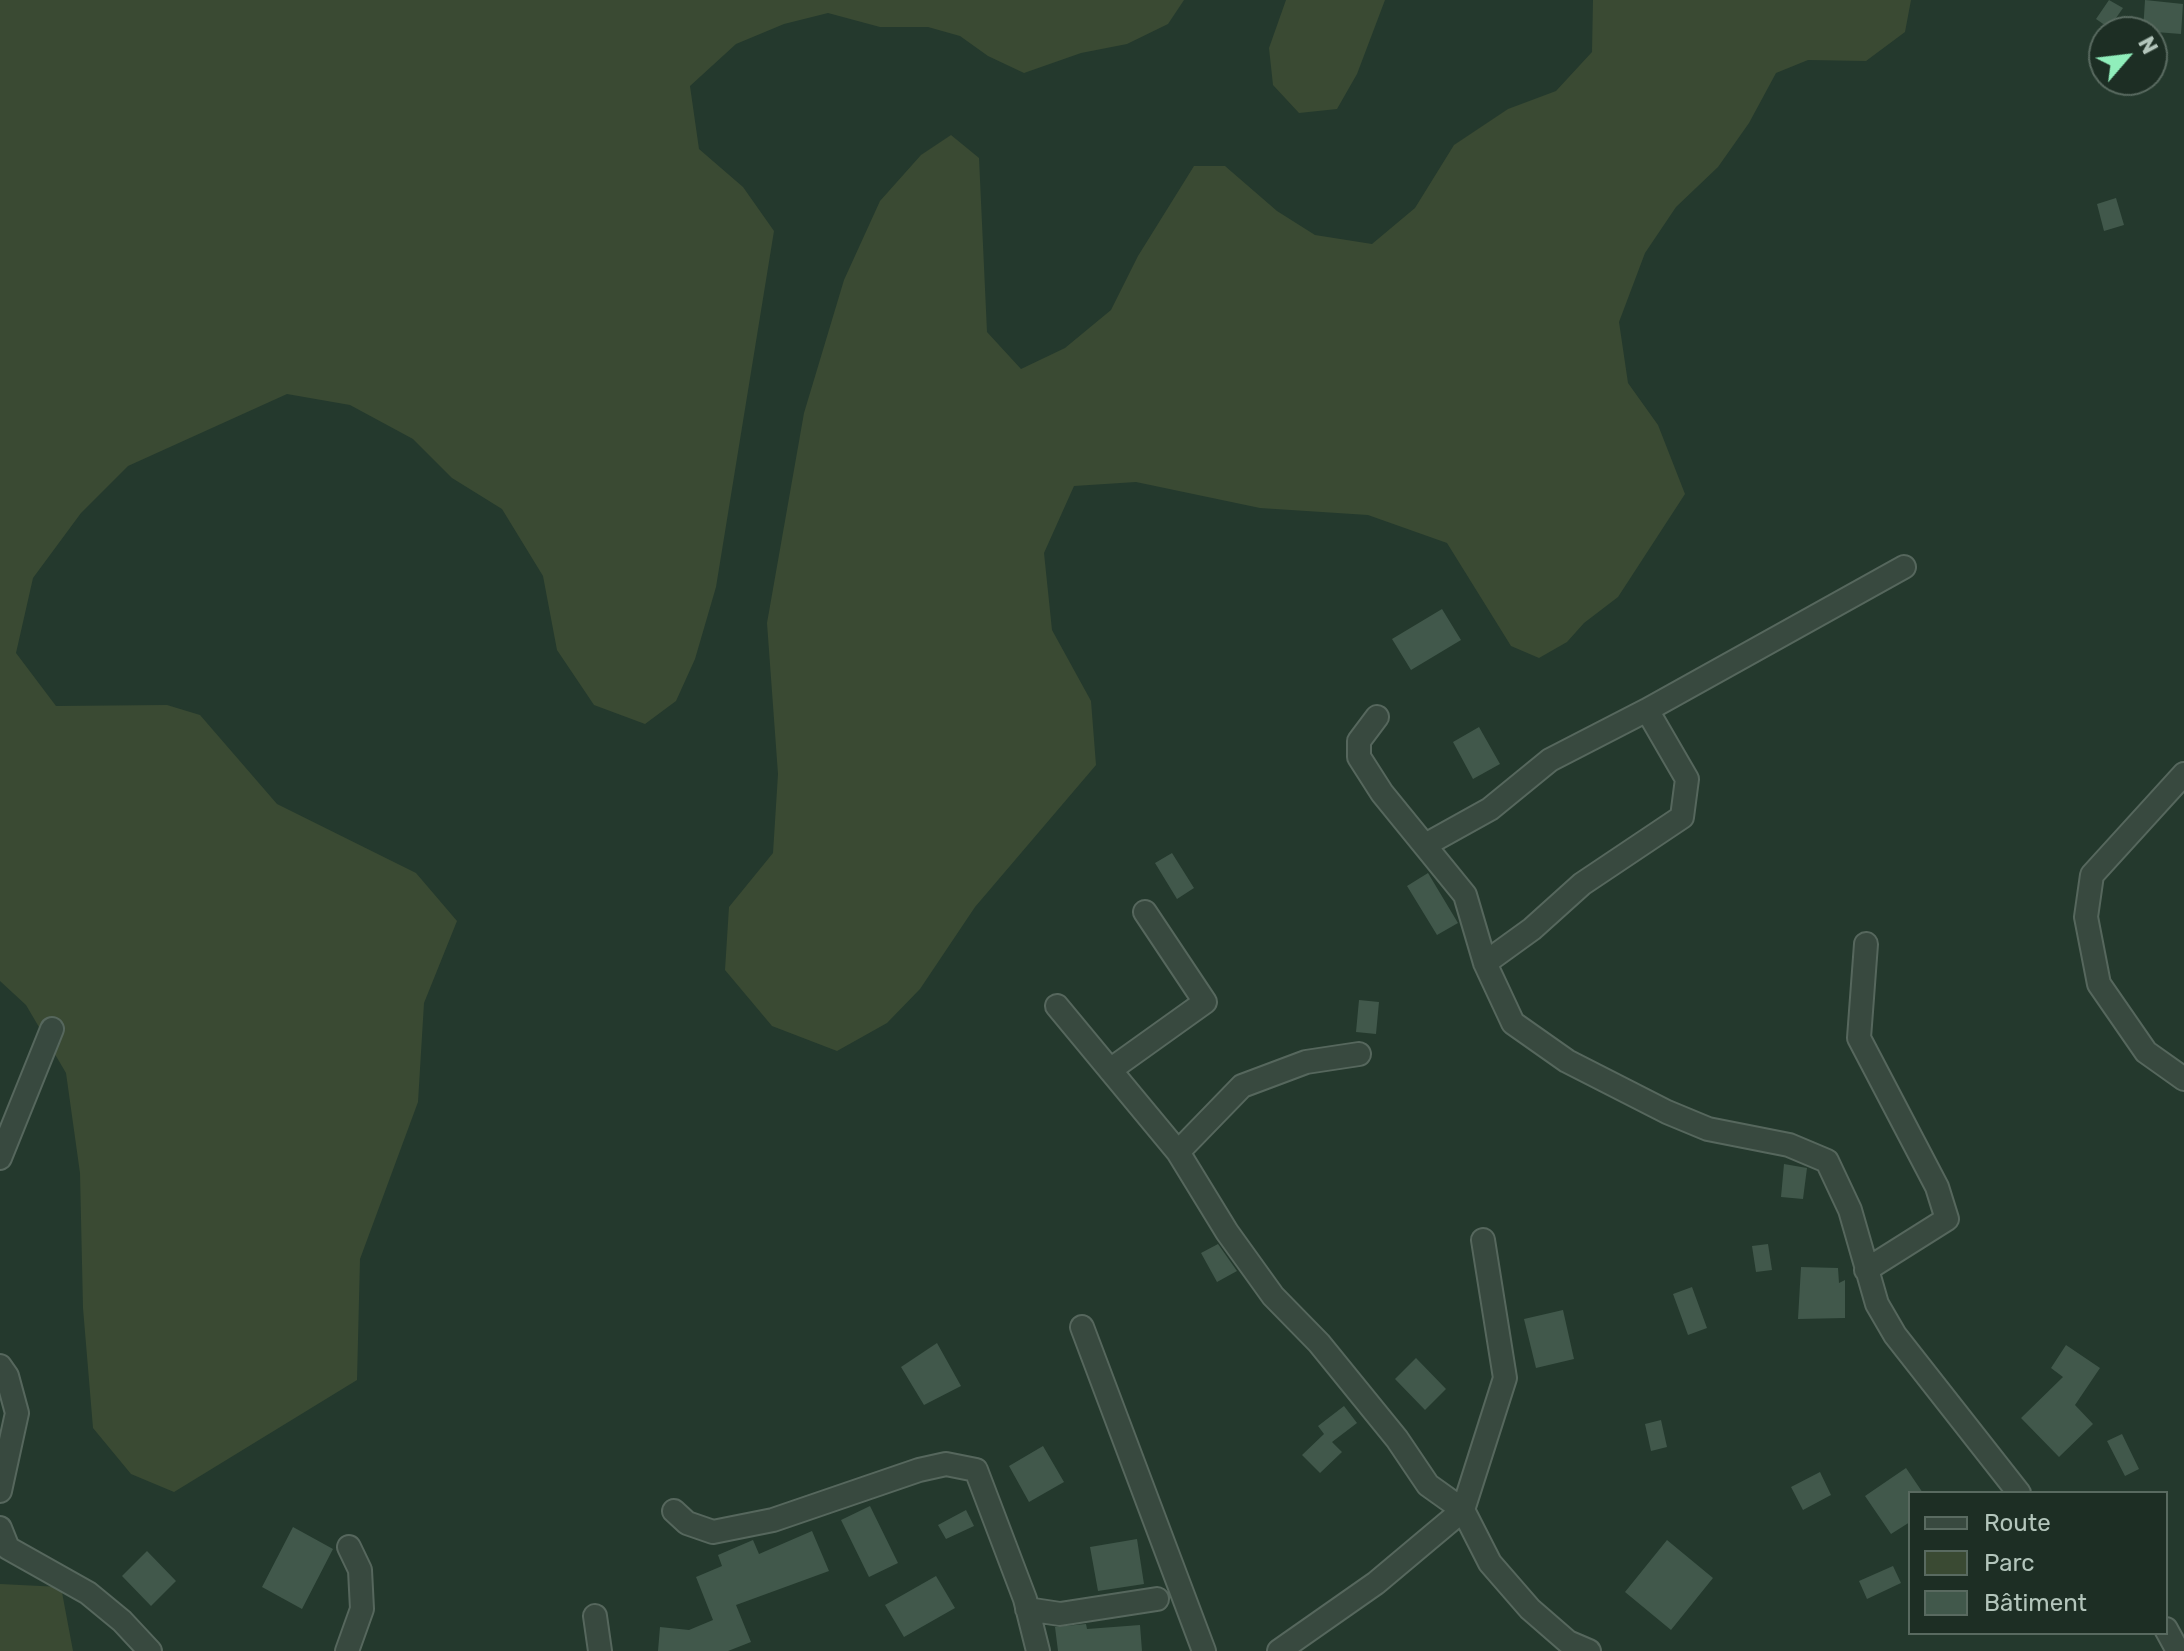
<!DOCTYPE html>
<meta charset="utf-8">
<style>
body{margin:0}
#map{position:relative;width:2184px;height:1651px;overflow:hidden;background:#24392d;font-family:Rubik,sans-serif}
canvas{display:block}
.legend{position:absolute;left:1908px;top:1491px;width:260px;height:144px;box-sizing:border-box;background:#1d2e24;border:2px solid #596a60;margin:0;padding:10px 14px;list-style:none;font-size:24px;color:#b3c5bb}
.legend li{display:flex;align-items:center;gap:16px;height:40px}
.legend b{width:40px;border:2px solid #596a60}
.north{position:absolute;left:2088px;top:16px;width:80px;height:80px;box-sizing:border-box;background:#1d2e24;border:2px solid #596a60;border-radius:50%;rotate:62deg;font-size:22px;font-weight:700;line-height:32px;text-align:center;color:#b3c5bb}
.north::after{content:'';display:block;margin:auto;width:28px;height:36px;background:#90eebb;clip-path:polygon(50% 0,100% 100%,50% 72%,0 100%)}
</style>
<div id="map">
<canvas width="2184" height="1651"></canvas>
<ul class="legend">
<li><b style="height:10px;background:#38493f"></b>Route</li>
<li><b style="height:22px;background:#3a4a33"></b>Parc</li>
<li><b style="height:22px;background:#41584b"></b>Bâtiment</li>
</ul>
<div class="north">N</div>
</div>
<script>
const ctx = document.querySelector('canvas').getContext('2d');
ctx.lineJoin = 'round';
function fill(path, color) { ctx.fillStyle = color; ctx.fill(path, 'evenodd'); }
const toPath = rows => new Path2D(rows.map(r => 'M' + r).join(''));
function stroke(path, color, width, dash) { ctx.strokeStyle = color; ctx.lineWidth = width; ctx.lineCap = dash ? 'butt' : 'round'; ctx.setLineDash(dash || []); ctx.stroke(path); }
const green = toPath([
 [0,0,1184,0,1168,24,1127,44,1081,53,1024,73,988,56,960,36,928,27,880,27,828,13,784,24,736,44,690,86,699,149,743,187,774,231,716,587,695,659,676,701,645,724,594,705,557,650,543,576,502,509,452,478,413,439,350,405,287,394,128,466,81,513,33,578,16,653,56,706,167,705,200,715,277,804,416,873,457,921,424,1003,418,1102,360,1259,357,1380,174,1492,131,1474,93,1428,83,1308,80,1173,66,1073,26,1005,0,981],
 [1286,0,1385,0,1357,74,1337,109,1299,113,1273,85,1269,48],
 [1593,0,1911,0,1905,32,1866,61,1808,60,1776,73,1749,123,1718,167,1676,207,1645,253,1619,322,1628,383,1658,425,1685,494,1618,597,1584,623,1567,642,1539,658,1511,646,1447,543,1368,515,1260,508,1136,482,1074,486,1044,553,1052,630,1091,701,1096,765,975,907,920,989,887,1023,837,1051,772,1026,725,970,729,907,773,853,778,774,767,623,804,413,844,280,880,201,921,155,951,135,979,158,987,332,1021,369,1065,348,1111,310,1138,256,1194,166,1225,166,1277,211,1315,235,1372,244,1415,208,1454,145,1508,109,1556,91,1592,52],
 [0,1584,61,1587,73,1651,0,1651]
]);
const building = toPath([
 [2109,0,2123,8,2109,28,2096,19],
 [2145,0,2183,4,2181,34,2143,31],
 [2116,198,2124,225,2104,231,2097,204],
 [1442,609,1461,640,1411,670,1392,639],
 [1479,727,1500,764,1473,779,1453,742],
 [1172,853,1194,888,1177,899,1155,863],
 [1428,873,1458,923,1437,935,1407,886],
 [1359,1000,1379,1002,1376,1034,1356,1032],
 [1784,1164,1807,1168,1803,1199,1781,1197],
 [1218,1244,1237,1271,1217,1282,1201,1253],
 [1768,1244,1772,1270,1756,1272,1752,1246],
 [1801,1267,1838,1268,1839,1283,1845,1280,1845,1318,1798,1319],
 [1692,1287,1707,1328,1688,1335,1673,1294],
 [1563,1310,1574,1359,1536,1368,1524,1319],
 [937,1343,961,1386,924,1405,901,1367],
 [2066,1345,2100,1368,2075,1405,2093,1424,2059,1457,2021,1418,2063,1377,2051,1368],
 [1416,1358,1446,1389,1425,1410,1395,1379],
 [1344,1406,1357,1423,1332,1442,1342,1452,1320,1473,1302,1455,1324,1434,1318,1426],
 [1661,1420,1667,1447,1651,1451,1645,1424],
 [2122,1434,2139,1469,2125,1476,2107,1441],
 [1043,1446,1064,1482,1029,1502,1009,1466],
 [1906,1468,1923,1493,1910,1493,1910,1522,1891,1534,1865,1496],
 [1820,1472,1831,1495,1803,1510,1791,1487],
 [870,1506,898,1563,869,1577,841,1520],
 [966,1510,974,1526,946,1539,938,1525],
 [293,1527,333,1549,302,1609,262,1587],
 [812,1531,829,1571,736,1605,751,1642,728,1651,658,1651,660,1627,689,1630,713,1620,696,1577,722,1566,718,1555,753,1540,759,1554],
 [1137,1539,1144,1584,1098,1591,1090,1547],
 [1667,1540,1713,1578,1671,1630,1625,1592],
 [147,1551,176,1581,151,1606,122,1576],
 [1893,1566,1901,1583,1867,1599,1859,1581],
 [936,1576,955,1608,904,1637,885,1605],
 [1086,1624,1087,1629,1140,1625,1142,1651,1058,1651,1055,1627]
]);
const minor = toPath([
 [1377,717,1359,741,1359,757,1382,793,1465,895,1485,963,1513,1023,1567,1061,1667,1112,1708,1129,1789,1145,1827,1161,1850,1210,1877,1304,1895,1335,2019,1493],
 [2184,774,2092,875,2086,917,2099,984,2146,1052,2184,1079],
 [1427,844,1490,809,1550,760,1647,710],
 [1866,944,1859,1038,1937,1187,1947,1219,1866,1270],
 [1485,963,1532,929,1582,884,1682,817,1687,779,1647,710,1904,567],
 [1057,1006,1178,1152,1227,1232,1273,1296,1319,1343,1397,1439,1428,1485,1463,1510,1490,1563,1530,1609,1568,1642,1589,1651],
 [1110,1070,1205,1002,1145,912],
 [1178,1152,1242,1086,1306,1062,1359,1054],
 [0,1158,52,1029],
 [1082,1327,1204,1651],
 [0,1366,7,1376,17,1413,0,1491],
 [674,1511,687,1523,713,1532,773,1520,919,1470,946,1464,976,1470,1025,1599,1038,1651],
 [0,1528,8,1548,88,1593,122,1621,150,1651],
 [1027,1609,1060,1614,1157,1599],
 [595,1616,600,1651],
 [2166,1629,2178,1651],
 [347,1651,362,1609,360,1570,349,1547],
 [1279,1651,1376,1583,1463,1510,1505,1378,1483,1240]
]);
fill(green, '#3a4a33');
fill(building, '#41584b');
stroke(minor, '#56675d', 26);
stroke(minor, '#38493f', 22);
</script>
